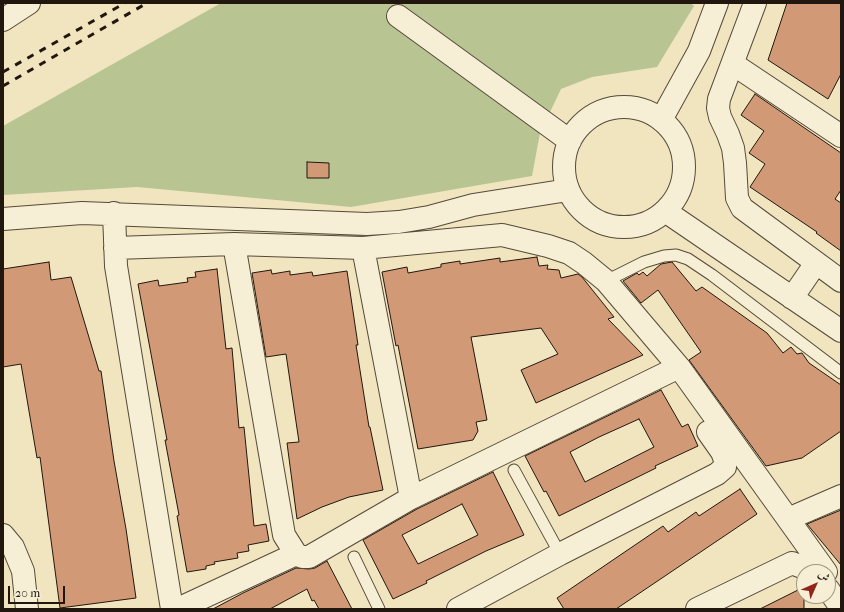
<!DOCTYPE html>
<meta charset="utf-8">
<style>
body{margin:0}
#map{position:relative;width:844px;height:612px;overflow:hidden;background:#f1e5bf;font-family:"IM FELL French Canon",Amiri,serif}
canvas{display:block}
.frame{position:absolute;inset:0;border:4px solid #21170e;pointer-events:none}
.north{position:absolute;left:796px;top:564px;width:40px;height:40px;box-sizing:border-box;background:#f6eed5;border:1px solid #a19885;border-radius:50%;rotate:45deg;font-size:11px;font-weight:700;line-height:16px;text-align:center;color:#21170e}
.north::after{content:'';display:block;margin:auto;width:14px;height:18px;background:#8f2418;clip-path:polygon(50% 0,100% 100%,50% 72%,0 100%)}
.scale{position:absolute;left:8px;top:586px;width:57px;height:18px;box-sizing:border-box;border:2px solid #21170e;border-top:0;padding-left:5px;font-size:12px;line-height:14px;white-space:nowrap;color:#21170e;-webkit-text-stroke:3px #f6eed5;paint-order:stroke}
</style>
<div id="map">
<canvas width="844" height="612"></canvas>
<div class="frame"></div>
<div class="north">ش</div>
<div class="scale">20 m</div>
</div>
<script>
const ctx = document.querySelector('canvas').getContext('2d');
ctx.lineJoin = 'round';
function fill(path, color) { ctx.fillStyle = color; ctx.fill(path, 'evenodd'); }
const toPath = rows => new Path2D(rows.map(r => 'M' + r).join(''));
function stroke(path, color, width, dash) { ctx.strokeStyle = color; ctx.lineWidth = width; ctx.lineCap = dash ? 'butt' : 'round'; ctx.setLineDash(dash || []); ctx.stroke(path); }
const green = toPath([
 [221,3,691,3,694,6,657,67,592,77,561,89,540,133,532,176,351,207,137,187,3,195,3,126]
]);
const building = toPath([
 [787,3,841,3,841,74,828,99,768,60,787,3],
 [755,94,841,153,841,190,835,199,841,203,841,251,816,233,817,232,750,187,765,164,749,153,764,131,741,115,755,94],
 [307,162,329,163,329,178,307,178,307,162],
 [537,257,539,266,548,265,547,269,559,270,561,278,578,274,582,277,614,317,608,319,643,355,536,403,521,370,558,354,541,328,471,337,487,420,476,422,478,431,473,440,418,449,398,345,396,346,382,272,407,267,408,273,441,267,441,264,460,261,460,264,500,258,500,262,537,257],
 [49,262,51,280,71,277,99,371,101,371,114,461,126,529,136,598,60,608,40,457,37,458,21,364,3,367,3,269,49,262],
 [672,262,696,291,702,287,767,333,783,353,791,347,797,354,802,353,809,363,841,385,841,431,802,458,766,466,689,360,701,352,658,290,641,303,623,281,637,273,639,275,643,272,647,276,661,264,672,262],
 [217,269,226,349,232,348,239,428,244,427,254,526,266,524,269,541,248,545,249,551,237,553,238,558,214,562,215,564,206,566,206,569,187,572,177,516,179,515,165,440,167,440,138,284,158,280,159,286,188,282,187,278,196,277,195,272,217,269],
 [271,270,272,274,290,271,290,275,312,272,313,276,347,271,358,345,356,345,369,427,370,427,383,490,349,497,322,507,297,519,287,443,299,442,286,354,266,357,252,273,271,270],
 [661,390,682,427,688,424,698,446,655,466,656,468,559,516,546,491,544,492,525,456,661,390],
 [639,419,654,447,585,482,570,452,599,437,639,419],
 [493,472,524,535,486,551,426,581,427,583,393,599,363,540,417,509,493,472],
 [462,504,478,535,418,564,402,535,462,504],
 [740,489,757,514,616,609,564,609,557,598,663,526,668,532,696,512,699,516,740,489],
 [841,510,841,565,807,524,841,510],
 [327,561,352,609,319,609,314,600,312,601,307,589,270,609,213,609,243,593,296,568,309,569,315,568,327,561],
 [804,587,804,609,760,609,804,587]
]);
const service = toPath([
 [606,281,644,262,664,256,676,255,688,259,712,275,841,373],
 [514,470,560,554],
 [354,557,379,609]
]);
const minor = toPath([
 [755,3,719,99,718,108,720,117,728,134,733,148,735,163,737,198,742,208,841,281],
 [398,16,570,141],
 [733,64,841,136],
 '564 167a60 60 0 1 1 120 0a60 60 0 1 1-120 0Z',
 [661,120,699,51,717,3],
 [665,211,841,331],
 [114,213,116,266,172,609],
 [3,219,82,213,367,224,399,222,429,217,473,205,568,190],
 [234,244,284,535,296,554,302,557,309,557,411,498,679,367,826,572],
 [115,248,234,244,363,248,502,235,548,246,569,253,584,263,606,281,679,367],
 [363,248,411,498],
 [792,298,816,263],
 [788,519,841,496],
 [3,535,13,547,23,571,27,609],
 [828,589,841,608],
 [178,609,296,554],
 [458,609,560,554,717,474,725,467,725,460,722,452,708,432],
 [697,609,792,563,802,567,812,568,817,572]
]);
const tertiary = toPath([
 [3,20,29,3]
]);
const rail = toPath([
 [3,72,125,3],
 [3,86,147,3]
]);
fill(green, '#b8c593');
fill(building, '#d29976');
stroke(building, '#21170e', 1);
stroke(service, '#554a3a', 13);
stroke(minor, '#554a3a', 24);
stroke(tertiary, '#554a3a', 24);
stroke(service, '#f6eed5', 11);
stroke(minor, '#f6eed5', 22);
stroke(tertiary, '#f6eed5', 22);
stroke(rail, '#21170e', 3, [7, 7]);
</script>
